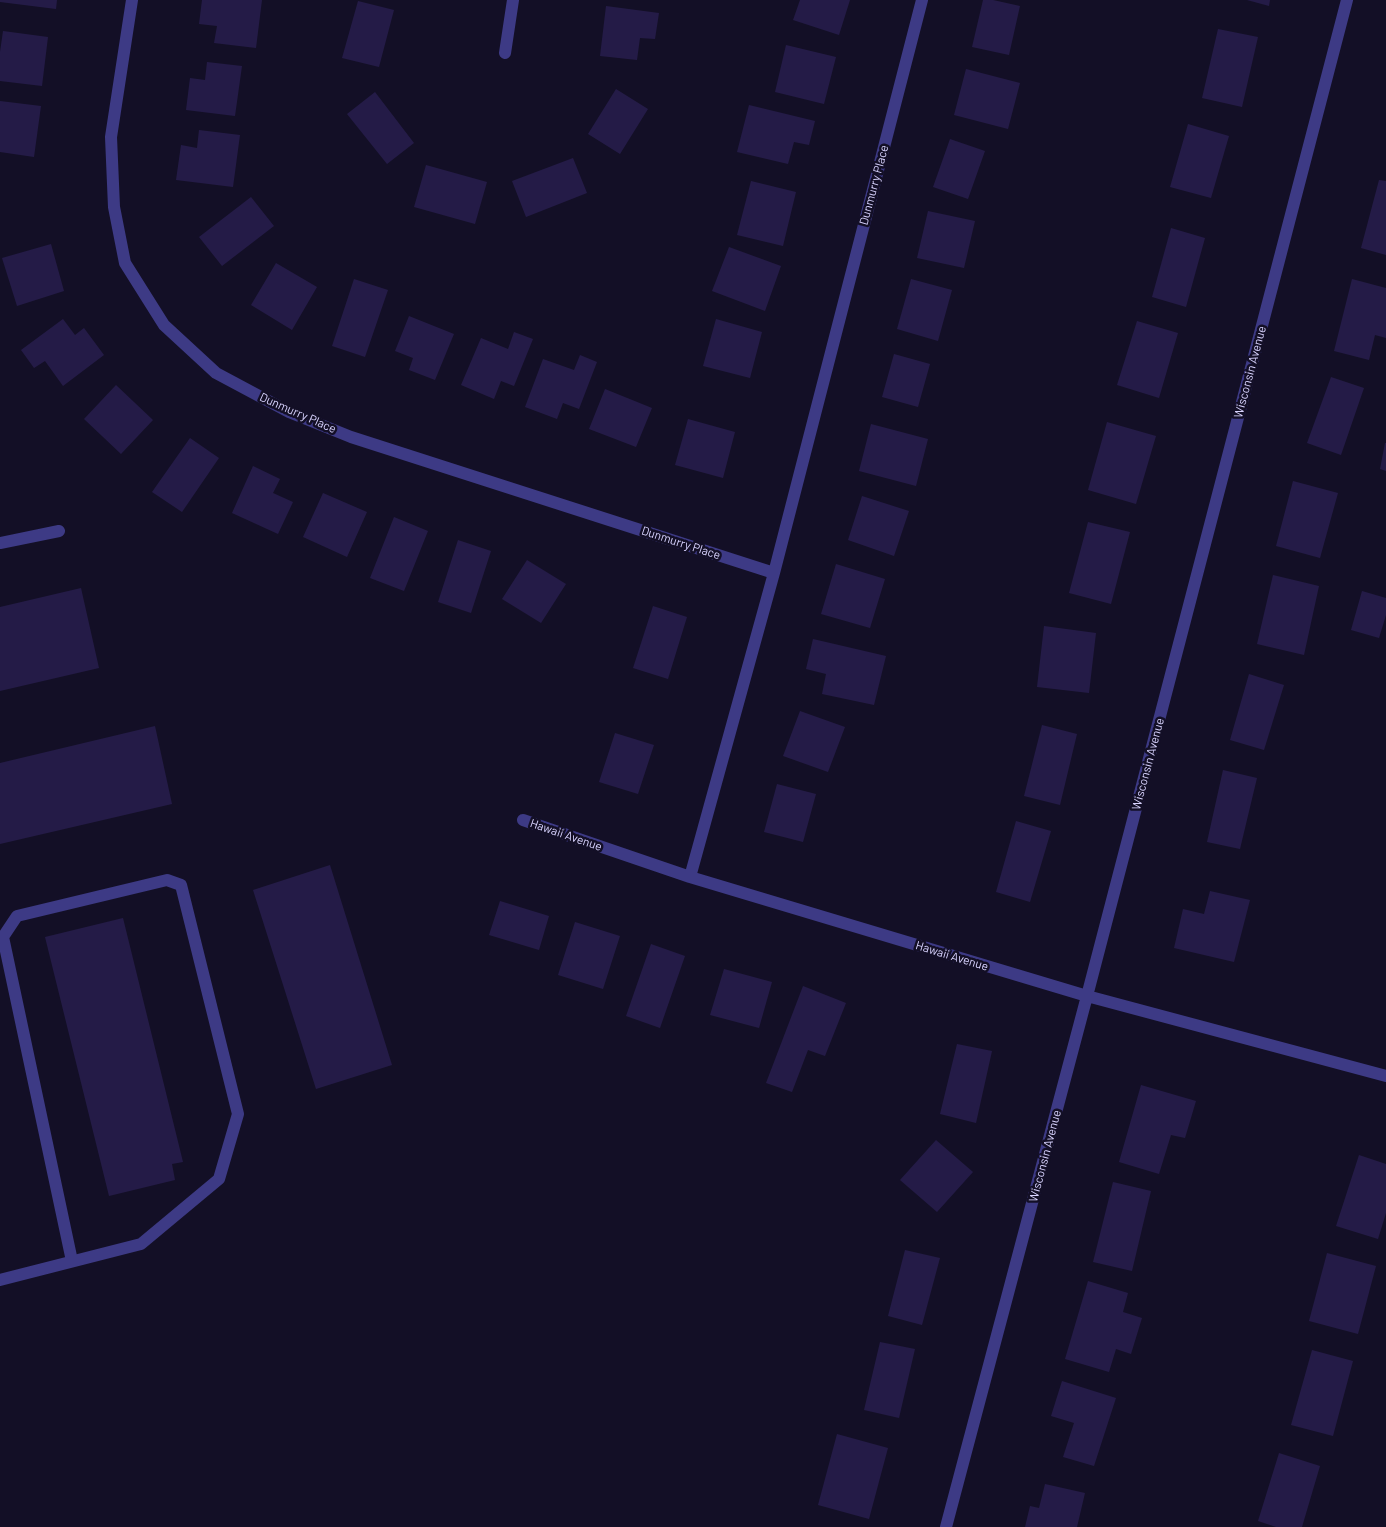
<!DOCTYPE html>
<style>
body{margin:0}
canvas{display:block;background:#130f26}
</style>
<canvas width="1386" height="1527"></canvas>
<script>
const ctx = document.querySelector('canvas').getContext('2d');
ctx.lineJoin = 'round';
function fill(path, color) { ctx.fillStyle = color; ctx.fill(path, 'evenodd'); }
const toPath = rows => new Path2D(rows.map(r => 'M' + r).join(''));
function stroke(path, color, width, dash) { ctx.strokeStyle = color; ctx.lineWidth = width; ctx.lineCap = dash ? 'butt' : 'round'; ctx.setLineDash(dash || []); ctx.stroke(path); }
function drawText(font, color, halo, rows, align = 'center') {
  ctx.font = font + ' Barlow,sans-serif'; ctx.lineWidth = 5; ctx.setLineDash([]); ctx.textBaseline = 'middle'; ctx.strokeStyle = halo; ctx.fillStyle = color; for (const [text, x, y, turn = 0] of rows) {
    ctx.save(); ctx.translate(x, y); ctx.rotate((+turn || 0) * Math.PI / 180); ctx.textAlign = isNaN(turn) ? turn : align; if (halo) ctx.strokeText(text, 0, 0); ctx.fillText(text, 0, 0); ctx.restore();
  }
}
const building = toPath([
 [0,0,57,0,56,9,0,2],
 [202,0,262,0,256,48,214,43,217,26,199,24],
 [800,0,850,0,839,35,793,20],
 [983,0,993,0,1020,6,1009,55,972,47],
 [1247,0,1270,0,1269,6],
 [358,1,394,10,379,67,342,58],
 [606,6,659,13,655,39,640,38,637,60,600,56],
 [1218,29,1258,37,1242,107,1202,98],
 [3,31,48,37,42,86,0,81,0,52],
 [786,45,836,57,824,104,775,92],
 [207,62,242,66,235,116,186,110,190,78,205,80],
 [966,69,1020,83,1008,129,954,115],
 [616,89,648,109,620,154,588,134],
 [375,92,414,143,387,164,347,114],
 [0,101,41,106,34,157,0,152],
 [749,105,815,121,809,145,794,142,788,164,737,152],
 [1188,124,1229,136,1211,198,1170,187],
 [199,130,240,135,233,187,176,180,181,145,197,148],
 [950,139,985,151,968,199,933,187],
 [573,158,587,193,526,217,512,181],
 [426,165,487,182,475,224,414,207],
 [1379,180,1386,181,1386,255,1361,248],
 [751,181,796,192,783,246,737,235],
 [251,197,274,226,222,266,199,237],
 [928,211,975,221,964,268,917,258],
 [1171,228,1205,238,1186,307,1152,297],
 [51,244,64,291,17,306,2,258],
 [729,247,781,266,765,311,712,291],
 [276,263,317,287,292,330,251,305],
 [354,279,388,290,365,357,332,346],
 [911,279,952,290,938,341,897,329],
 [1352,279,1386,288,1386,338,1375,335,1369,360,1334,351],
 [409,316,454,334,435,380,409,370,413,358,395,351],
 [63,319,75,335,84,328,104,355,63,386,45,361,34,368,21,350],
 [716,319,762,332,750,378,703,366],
 [1137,321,1178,333,1159,398,1117,385],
 [514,332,533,339,514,386,501,381,494,399,461,385,481,338,508,349],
 [894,354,930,364,918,407,882,397],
 [580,355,597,362,579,409,563,403,557,419,525,407,543,359,574,370],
 [1331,377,1364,388,1341,455,1307,443],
 [116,385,153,420,121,454,84,419],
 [605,389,652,408,636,447,589,429],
 [688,419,735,432,723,478,675,465],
 [1107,422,1156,436,1136,504,1088,490],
 [871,424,928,439,916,486,859,471],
 [190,438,219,458,182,512,152,492],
 [1385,443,1386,443,1386,471,1380,469],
 [253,466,280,479,273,493,293,502,278,534,232,513],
 [1293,481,1338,493,1320,558,1276,546],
 [323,493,367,512,347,557,303,537],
 [862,496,909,511,894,556,848,540],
 [394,517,428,531,404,591,370,578],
 [1088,522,1130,532,1111,604,1069,593],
 [458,540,491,551,471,613,438,602],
 [527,560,566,584,541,623,502,599],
 [836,564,885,579,870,628,821,614],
 [1273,575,1319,586,1304,655,1257,644],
 [81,588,99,668,0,691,0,607],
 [1362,591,1386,598,1386,615,1379,638,1351,630],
 [653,606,687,617,668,679,633,668],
 [1044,626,1096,633,1089,693,1037,687],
 [813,639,886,656,874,705,822,694,826,674,806,669],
 [1249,674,1284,685,1264,750,1230,740],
 [800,711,845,727,828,772,783,756],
 [1042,725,1077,734,1060,805,1024,796],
 [155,726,172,804,0,844,0,763],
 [615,733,654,745,638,794,599,782],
 [1223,770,1257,778,1240,849,1207,842],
 [777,784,816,794,803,842,764,832],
 [1016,821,1051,831,1030,902,996,892],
 [330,865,392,1065,316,1089,253,890],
 [1210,891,1250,900,1234,962,1174,948,1183,909,1204,914],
 [500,901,549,916,539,950,489,935],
 [123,918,183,1162,172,1164,175,1180,109,1196,45,937],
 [575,922,620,936,603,989,558,975],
 [651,944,685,956,660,1028,626,1016],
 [724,969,772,982,759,1028,710,1015],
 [803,986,846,1003,825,1056,808,1050,792,1092,766,1083],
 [957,1044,992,1051,976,1123,940,1114],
 [1141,1085,1196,1101,1185,1138,1171,1135,1159,1174,1119,1162],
 [936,1140,973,1172,937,1212,900,1180],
 [1359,1155,1386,1164,1386,1213,1378,1239,1336,1226],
 [1113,1182,1151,1191,1132,1271,1093,1262],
 [905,1250,940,1258,922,1325,888,1316],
 [1327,1253,1376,1266,1358,1334,1309,1321],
 [1088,1281,1128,1293,1123,1312,1142,1318,1131,1354,1116,1349,1109,1372,1065,1359],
 [880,1342,915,1349,899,1418,864,1410],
 [1312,1350,1353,1361,1333,1436,1291,1425],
 [1062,1381,1116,1398,1094,1466,1063,1457,1074,1423,1051,1416],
 [837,1434,888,1448,869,1519,818,1505],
 [1279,1453,1320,1466,1302,1527,1276,1527,1258,1521],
 [1045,1484,1085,1493,1077,1527,1025,1527,1030,1506,1039,1508]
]);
const service = toPath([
 [0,543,59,531],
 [0,1280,141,1244,219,1179,238,1114,181,885,167,880,17,916,3,937,72,1261]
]);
const minor = toPath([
 [132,0,111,137,114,207,125,263,164,325,216,373,289,412,351,437,774,573],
 [505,53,513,0],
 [523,820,690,877,1087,996,1386,1076],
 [690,877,774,573,922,0],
 [946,1527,1087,996,1347,0]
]);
const streetNames = [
 ["Dunmurry Place",874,185,-75],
 ["Wisconsin Avenue",1250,372,-75],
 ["Dunmurry Place",298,413,24],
 ["Dunmurry Place",681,543,18],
 ["Wisconsin Avenue",1148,764,-75],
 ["Hawaii Avenue",566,835,19],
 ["Hawaii Avenue",952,956,17],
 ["Wisconsin Avenue",1045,1156,-75]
];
fill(building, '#241b47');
stroke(service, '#3d3a85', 12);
stroke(minor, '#3d3a85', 12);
drawText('12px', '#d9d4ff', '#130f26', streetNames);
</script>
